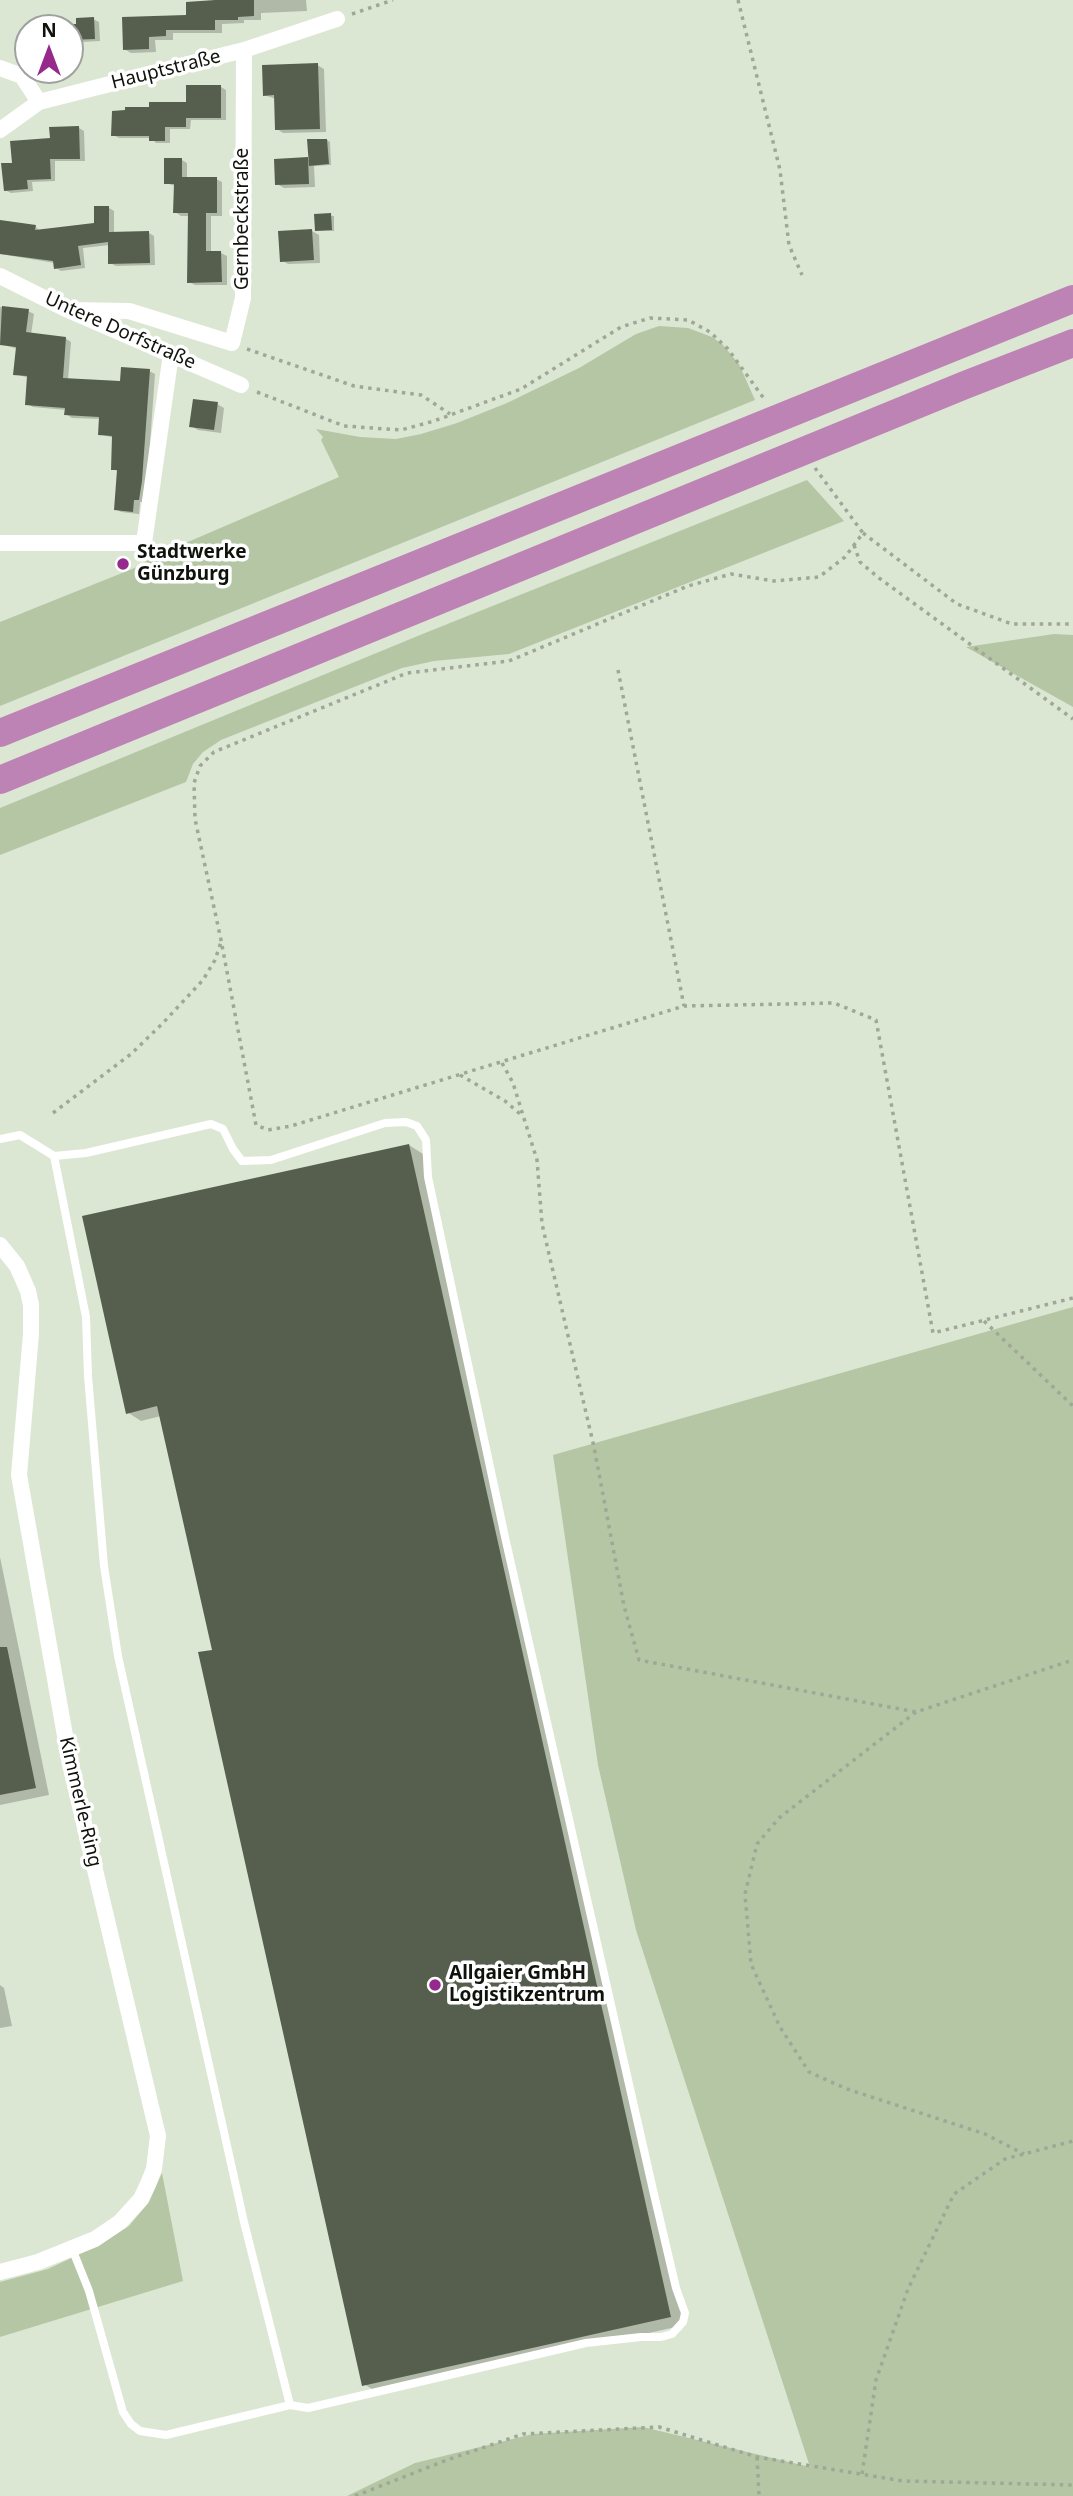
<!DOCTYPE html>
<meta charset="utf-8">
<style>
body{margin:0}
#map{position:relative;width:1073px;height:2496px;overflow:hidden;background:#dce7d3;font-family:"Noto Sans",sans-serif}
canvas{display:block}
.north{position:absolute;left:14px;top:14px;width:70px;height:70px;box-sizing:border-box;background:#fff;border:2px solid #9fa19e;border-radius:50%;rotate:0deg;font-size:19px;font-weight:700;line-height:28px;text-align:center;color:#10130c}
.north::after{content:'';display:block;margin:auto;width:24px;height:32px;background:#962a8c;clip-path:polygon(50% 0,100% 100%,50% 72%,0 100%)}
</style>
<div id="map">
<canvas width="1073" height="2496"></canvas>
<div class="north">N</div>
</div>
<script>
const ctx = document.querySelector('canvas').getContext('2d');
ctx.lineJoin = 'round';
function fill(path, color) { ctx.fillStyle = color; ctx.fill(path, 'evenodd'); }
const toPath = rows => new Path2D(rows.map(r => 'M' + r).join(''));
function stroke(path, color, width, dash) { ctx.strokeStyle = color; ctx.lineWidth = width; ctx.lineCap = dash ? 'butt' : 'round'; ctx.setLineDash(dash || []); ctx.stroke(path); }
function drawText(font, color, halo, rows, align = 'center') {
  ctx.font = font + ' "Noto Sans",sans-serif'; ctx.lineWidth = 7; ctx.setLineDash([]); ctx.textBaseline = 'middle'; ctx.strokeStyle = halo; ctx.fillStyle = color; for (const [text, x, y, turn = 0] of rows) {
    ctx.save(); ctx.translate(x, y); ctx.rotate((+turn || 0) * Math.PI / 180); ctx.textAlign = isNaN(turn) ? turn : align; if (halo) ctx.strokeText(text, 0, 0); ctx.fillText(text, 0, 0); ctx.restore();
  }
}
const green = toPath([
 [659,326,688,328,712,337,722,344,739,364,755,400,0,706,0,622,137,567,153,557,339,477,321,440,323,437,316,429,360,437,396,439,421,434,457,423,507,403,579,368,636,334],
 [807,480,844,521,509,654,434,661,402,668,221,740,203,752,193,764,186,782,0,855,0,808,425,633],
 [1054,634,1073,635,1073,707,966,647],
 [1073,1307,1073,2496,347,2496,415,2463,533,2434,643,2427,810,2467,636,1930,598,1765,553,1455],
 [162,2173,183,2281,0,2337,0,2282,48,2269,101,2244,129,2226,149,2202]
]);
const shadow = toPath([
 [217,0,306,0,307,11,261,13,261,20,244,20,244,23,222,24,222,33,173,33,173,40,155,40,156,52,131,53,124,49],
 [93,19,99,22,100,41,82,42,82,56,70,57,70,28,50,27,78,25],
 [317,65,324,69,326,132,283,133,277,129,276,99,264,95],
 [221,87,226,90,226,120,191,120,190,129,170,129,170,143,156,143,151,138,119,138,113,135,151,109,187,103],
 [79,128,84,131,85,161,55,161,55,181,32,182,33,191,11,193,5,190,13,164,51,140],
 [327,140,330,142,331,165,314,166,315,187,284,188,277,184,307,159,310,161],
 [182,160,187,163,187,179,216,179,222,182,222,216,211,216,211,253,221,253,227,256,227,285,195,285,189,282,189,216,181,216,175,212,175,186,166,183],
 [109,208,114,211,114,234,149,233,154,236,155,265,116,266,110,263,110,245,83,248,85,268,61,271,56,268,55,263,0,254,0,222,35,226,40,231,96,224],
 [316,215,334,216,334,231,316,231],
 [312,231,319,235,320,263,288,264,281,260],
 [0,307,28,311,34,314,31,335,65,338,71,342,68,380,122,383,149,371,155,374,147,485,145,502,140,502,139,514,121,512,116,509,119,472,113,469,114,438,100,434,100,419,72,418,66,414,66,410,33,407,27,404,29,378,15,374,18,349,0,344],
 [217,404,224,408,221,433,198,430,191,426],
 [409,1145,423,1154,685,2325,378,2393,364,2384,214,1651,161,1416,141,1421,127,1412],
 [0,1557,49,1795,0,1805],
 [0,1985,4,1988,12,2026,0,2028]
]);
const building = toPath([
 [215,0,254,0,254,16,238,17,238,20,215,20,215,30,166,30,166,36,149,37,149,49,123,50,122,17,186,15,186,2],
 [94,17,95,39,70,40,70,24,76,24,76,18],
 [318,63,320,129,275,130,274,95,263,96,262,65],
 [186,85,221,85,221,118,186,118,186,127,165,127,165,141,149,141,149,136,111,136,112,111,125,110,125,107,149,107,149,102,186,102],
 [79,126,80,159,50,159,51,179,27,180,28,189,4,191,1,163,12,163,10,141,50,138,49,127],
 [307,139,327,139,329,164,309,166],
 [308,157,309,184,275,185,274,159],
 [164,158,182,158,182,177,217,177,217,213,206,213,206,251,221,251,222,282,187,283,188,213,173,213,174,184,164,184],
 [94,206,109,206,109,232,149,231,150,263,108,264,108,242,78,246,81,265,54,269,53,261,0,254,0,220,36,225,35,230,94,223],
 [331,213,332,230,315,231,314,214],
 [312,229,314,260,280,262,278,231],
 [2,306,29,309,26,332,66,337,63,378,120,381,121,367,150,369,142,481,139,500,134,500,133,512,114,510,117,470,111,470,112,436,98,435,99,417,64,415,65,408,25,405,27,376,13,375,16,347,0,345],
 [193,399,218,402,214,430,189,427],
 [409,1144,671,2317,362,2386,198,1652,212,1650,157,1406,126,1414,82,1216],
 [0,1647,7,1647,36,1788,0,1795]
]);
const path = toPath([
 [738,0,780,170,789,245,802,275],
 [352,14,393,0],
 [247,349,354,386,421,395,450,414],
 [257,392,344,426,401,430,434,421,521,389,621,327,650,318,688,320,710,332,728,349,765,400],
 [815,468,863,533,845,557,819,577,774,581,731,574,688,586,509,661,407,673,214,752,200,766,194,783,195,819,221,940,256,1125,268,1130,291,1126,684,1006,834,1003,876,1020,933,1333,1073,1298],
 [863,533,957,604,1012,624,1073,624],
 [854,545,860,562,879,578,1073,719],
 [618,670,684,1006],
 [502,1063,513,1083,537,1160,542,1224,594,1447,624,1606,639,1660,916,1712,1073,1660],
 [460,1075,505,1101,520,1114],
 [53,1113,131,1054,162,1024,203,980,215,960,221,942],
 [984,1321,1073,1406],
 [916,1712,779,1818,757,1844,745,1894,751,1964,780,2027,809,2072,847,2089,985,2134,1024,2154],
 [757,2457,759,2496],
 [862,2474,876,2380,908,2289,954,2194,1005,2159,1073,2141],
 [355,2496,447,2460,523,2434,659,2427,757,2457,903,2481,1073,2485]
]);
const service = toPath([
 [0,1139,20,1135,54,1156,86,1153,211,1124,223,1129,233,1149,242,1161,271,1160,385,1123,406,1122,417,1126,426,1140,428,1177,505,1537,653,2190,676,2288,685,2313,683,2322,672,2334,661,2337,641,2337,586,2343,308,2408,290,2405,166,2435,140,2431,131,2424,123,2412,89,2291,75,2256],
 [54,1156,86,1317,88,1376,104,1566,118,1656,244,2222,290,2405]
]);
const minor = toPath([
 [0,68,22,76,39,102],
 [0,130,39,102,244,50,337,19],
 [0,276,68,310,241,385],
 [68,310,129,311,232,343,243,298,244,50],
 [0,543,144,543,171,354],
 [0,1245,17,1266,28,1291,31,1305,31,1334,19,1475,70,1764,158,2136,154,2169,148,2184,141,2199,120,2222,95,2239,38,2262,0,2272]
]);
const motorway = toPath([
 [0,733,1073,299],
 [0,780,965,385,1073,343]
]);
const markers = [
 [123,564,7,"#962a8c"],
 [435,1985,7,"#962a8c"]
];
const streetNames = [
 ["Hauptstraße",166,70,-14],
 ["Gernbeckstraße",243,219,-90],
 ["Untere Dorfstraße",120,331,24],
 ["Kimmerle-Ring",80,1802,77]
];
const poiNames = [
 ["Stadtwerke",137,553],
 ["Günzburg",137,575],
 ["Allgaier GmbH",449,1974],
 ["Logistikzentrum",449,1996]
];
fill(green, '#b5c6a5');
fill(shadow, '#0003');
fill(building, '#565f4e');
stroke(path, '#9fa797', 3.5, [3.5, 5]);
stroke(service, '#fff', 8);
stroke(minor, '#fff', 16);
stroke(motorway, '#bd83b4', 28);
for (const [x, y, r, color] of markers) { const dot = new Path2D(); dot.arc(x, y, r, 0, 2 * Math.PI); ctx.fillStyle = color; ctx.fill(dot); stroke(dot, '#fff', 2.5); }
drawText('19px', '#10130c', '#fff', streetNames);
drawText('bold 19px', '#10130c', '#fff', poiNames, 'left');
</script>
